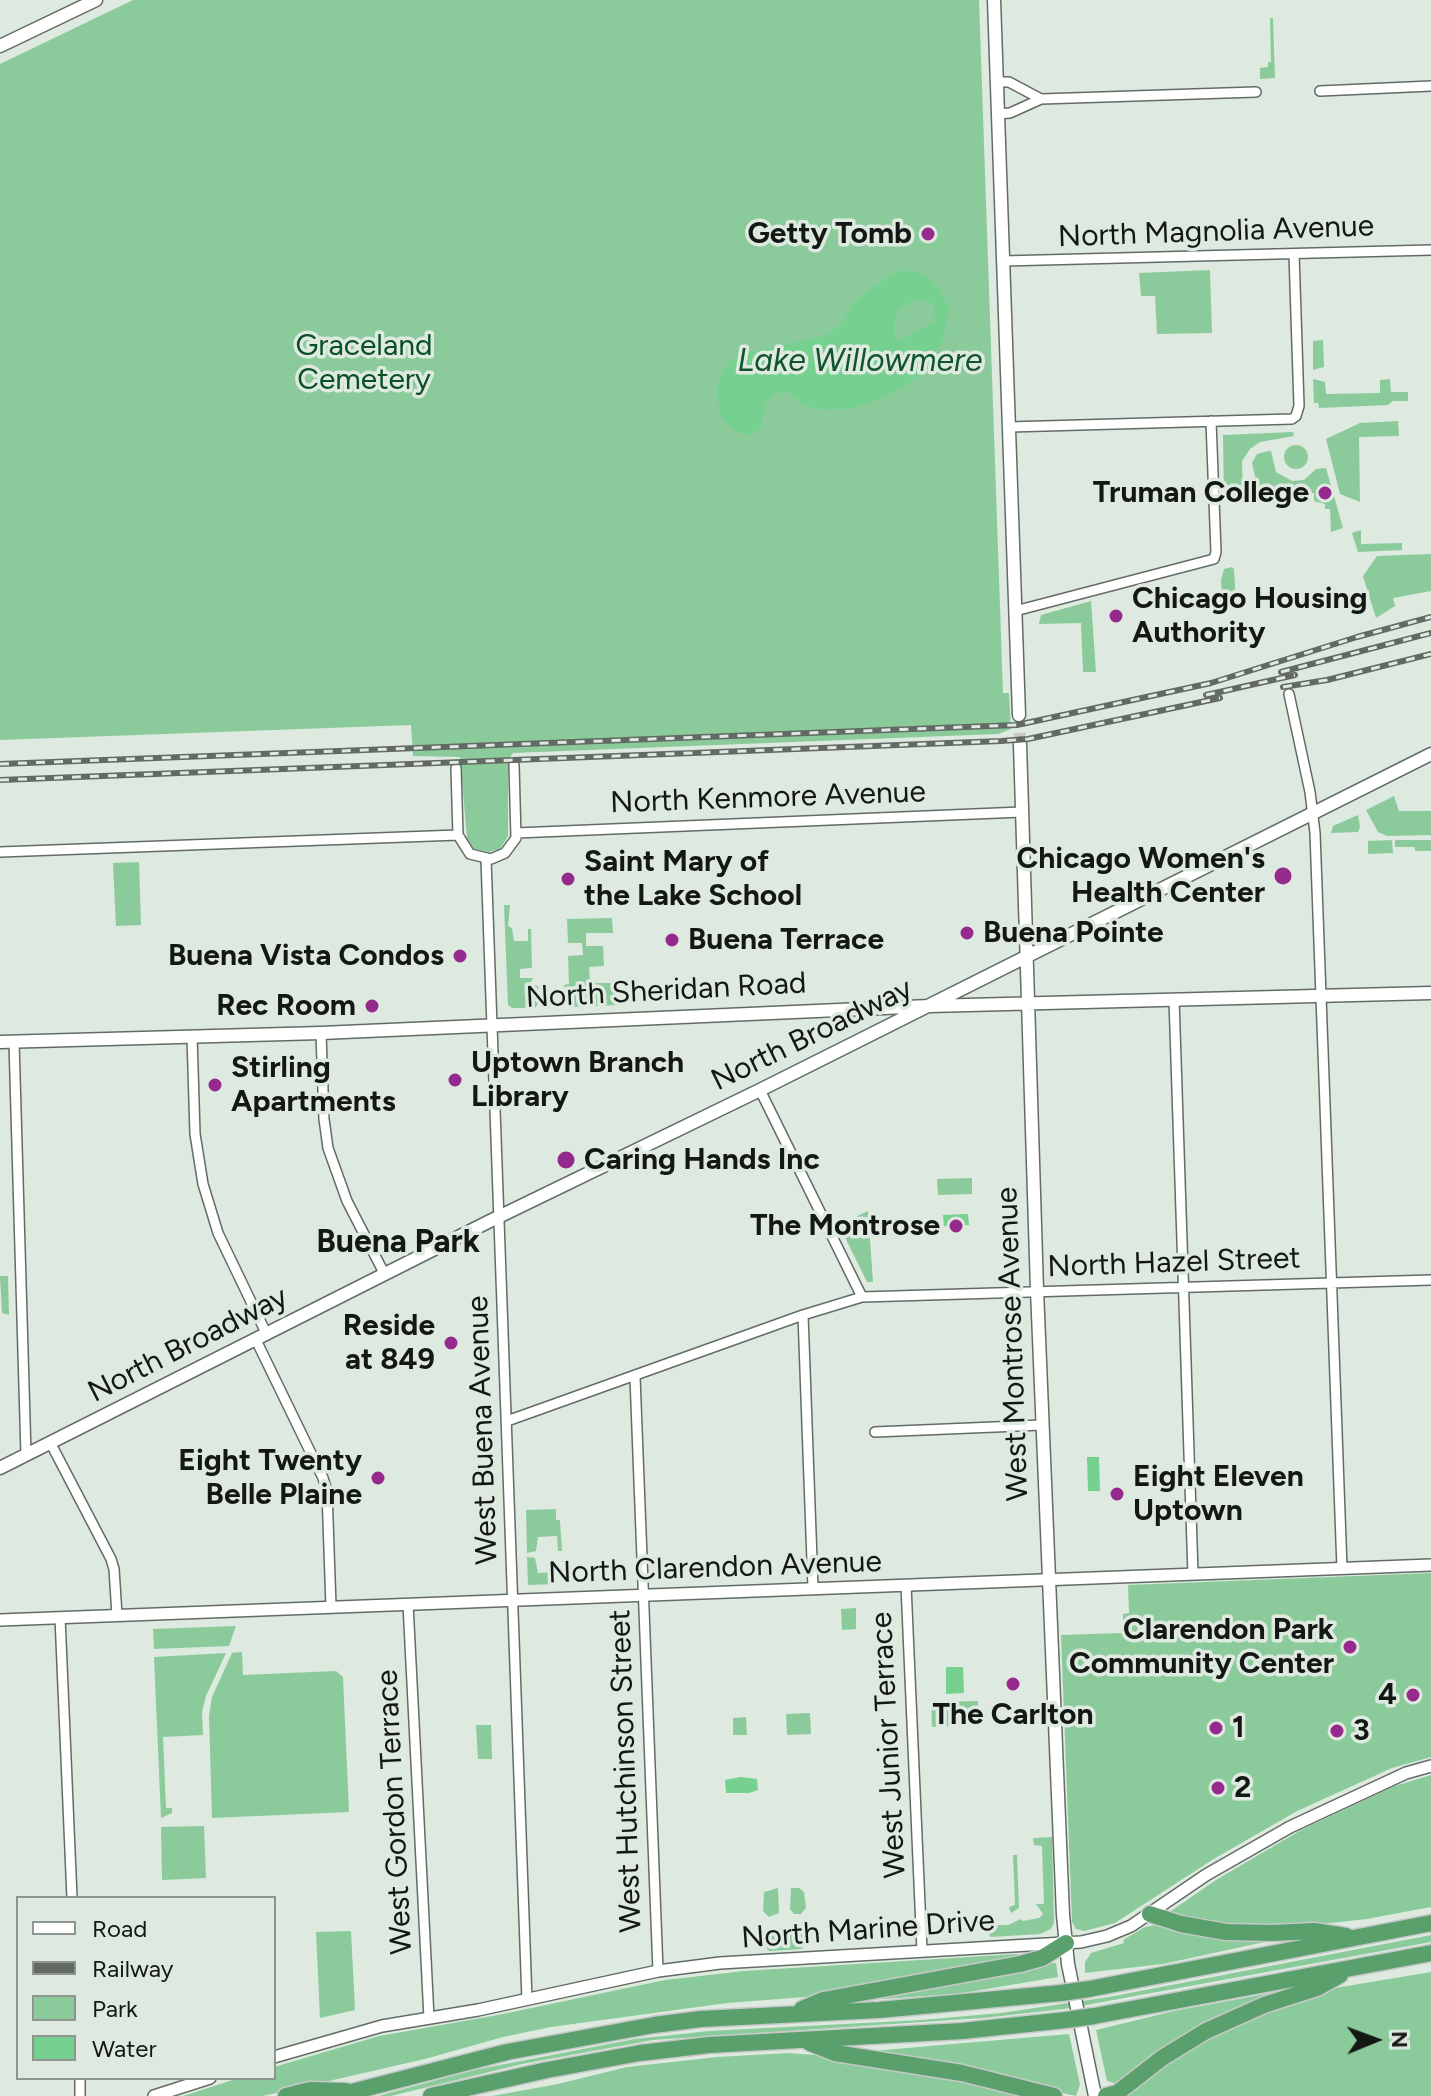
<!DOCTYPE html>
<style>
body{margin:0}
#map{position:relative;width:1431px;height:2096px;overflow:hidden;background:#dee9e0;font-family:Figtree,sans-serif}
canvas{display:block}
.legend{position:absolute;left:16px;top:1896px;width:260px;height:184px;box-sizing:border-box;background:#dee9e0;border:2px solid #8d958f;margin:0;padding:10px 14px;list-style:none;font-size:24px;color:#141815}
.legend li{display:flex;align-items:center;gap:16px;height:40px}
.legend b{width:40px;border:2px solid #8d958f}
.north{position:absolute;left:1335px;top:2000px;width:80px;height:80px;-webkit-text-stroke:6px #dee9e0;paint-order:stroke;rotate:89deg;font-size:22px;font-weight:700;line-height:32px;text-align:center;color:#141815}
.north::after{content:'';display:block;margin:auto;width:28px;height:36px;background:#141815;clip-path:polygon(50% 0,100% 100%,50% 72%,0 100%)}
</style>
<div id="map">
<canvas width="1431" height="2096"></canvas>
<ul class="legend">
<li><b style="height:10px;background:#fff"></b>Road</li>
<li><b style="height:10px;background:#636964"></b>Railway</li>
<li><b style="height:22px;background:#8bcb9b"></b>Park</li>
<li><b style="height:22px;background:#76d190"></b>Water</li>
</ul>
<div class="north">N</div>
</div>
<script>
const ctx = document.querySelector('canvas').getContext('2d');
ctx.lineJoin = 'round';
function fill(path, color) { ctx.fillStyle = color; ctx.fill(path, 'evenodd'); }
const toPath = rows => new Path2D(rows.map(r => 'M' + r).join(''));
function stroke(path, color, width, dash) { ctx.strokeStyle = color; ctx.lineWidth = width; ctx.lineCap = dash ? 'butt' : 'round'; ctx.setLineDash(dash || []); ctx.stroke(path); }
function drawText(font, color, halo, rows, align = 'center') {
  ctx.font = font + ' Figtree,sans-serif'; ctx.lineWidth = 7; ctx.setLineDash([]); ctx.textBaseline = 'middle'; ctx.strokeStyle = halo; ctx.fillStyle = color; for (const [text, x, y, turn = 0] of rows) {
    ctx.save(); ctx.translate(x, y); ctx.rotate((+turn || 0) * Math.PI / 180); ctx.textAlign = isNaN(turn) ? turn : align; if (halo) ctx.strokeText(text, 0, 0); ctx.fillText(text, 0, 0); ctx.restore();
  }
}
const green = toPath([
 [133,0,979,0,1003,693,1009,693,1011,729,998,734,513,753,508,760,508,836,500,849,489,852,474,849,467,838,460,757,413,756,411,725,0,740,0,64],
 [1270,18,1273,18,1275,78,1260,79,1260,68,1268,67,1268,62,1271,62],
 [1210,270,1212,333,1157,334,1155,296,1141,296,1139,273],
 [1323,340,1324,367,1313,370,1313,341],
 [1313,379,1325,382,1326,394,1380,393,1380,380,1390,379,1391,392,1408,392,1408,401,1393,401,1388,405,1319,408,1318,403,1314,403],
 [1398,421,1399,436,1359,437,1360,502,1340,494,1326,439,1360,423],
 [1293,432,1294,436,1260,442,1250,449,1242,461,1243,494,1232,494,1232,498,1224,498,1223,435],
 '1284 457a12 12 0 1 1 24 0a12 12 0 1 1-24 0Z',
 [1268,451,1271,451,1276,472,1292,481,1304,480,1316,469,1326,468,1343,528,1331,532,1330,509,1325,509,1325,504,1314,501,1314,493,1259,494,1252,463,1257,454],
 [1361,530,1361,544,1402,543,1402,550,1358,552,1352,533],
 [1431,554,1431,591,1393,598,1395,606,1376,618,1363,576,1377,556],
 [1232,567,1234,569,1236,603,1227,608,1222,596,1221,580,1224,569],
 [1091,601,1096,672,1083,672,1081,623,1039,624,1041,615],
 [1394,796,1399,811,1431,811,1431,835,1387,836,1378,832,1366,810],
 [1358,815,1360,827,1358,832,1331,833,1333,826],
 [1392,840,1393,853,1368,854,1368,841],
 [1395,840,1431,840,1431,851,1415,851,1415,847,1395,847],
 [139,862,141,925,116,926,113,863],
 [504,905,510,905,508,926,512,928,514,941,528,941,528,929,531,929,532,968,520,969,520,978,533,978,530,984,538,986,539,994,536,999,538,1004,535,1008,512,1008,508,1005],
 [612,918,613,933,586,933,586,946,603,946,604,966,589,967,590,983,614,983,617,1005,569,1007,566,1003,568,998,564,985,569,984,568,956,583,955,582,943,568,943,567,919],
 [972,1178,972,1194,938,1195,937,1179],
 [868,1211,873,1282,867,1282,839,1225],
 [0,1276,8,1276,9,1315,2,1313],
 [556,1509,556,1520,560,1520,562,1551,558,1551,557,1536,538,1537,536,1551,527,1553,526,1510],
 [527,1557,535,1558,538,1573,557,1572,557,1584,528,1585],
 [1431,1573,1431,1757,1392,1768,1297,1811,1212,1860,1115,1923,1084,1931,1076,1929,1072,1922,1061,1635,1123,1633,1123,1614,1129,1613,1128,1585],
 [856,1608,856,1629,842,1630,841,1609],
 [236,1626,229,1646,154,1649,153,1629],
 [242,1652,243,1675,336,1671,343,1677,349,1812,212,1818,209,1716,212,1697,232,1653],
 [226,1653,206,1696,202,1712,203,1735,163,1737,166,1808,172,1808,172,1813,161,1818,154,1657],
 [978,1701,979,1725,932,1727,931,1702],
 [810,1713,811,1734,787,1735,786,1714],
 [746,1717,747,1735,733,1735,733,1718],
 [476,1725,491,1725,492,1759,478,1759],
 [1431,1775,1431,1907,1367,1919,1303,1926,1220,1926,1168,1913,1216,1880,1301,1830,1395,1786],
 [204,1826,206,1878,162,1880,161,1827],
 [1052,1837,1054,1923,1051,1929,1040,1934,990,1937,988,1925,1008,1925,1021,1919,1023,1921,1039,1918,1043,1914,1036,1904,1044,1904,1042,1846,1034,1845,1033,1838],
 [1013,1855,1017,1855,1019,1908,1011,1913,1009,1907,1015,1905],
 [778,1888,779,1913,769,1917,763,1911,764,1892],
 [791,1888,799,1888,804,1892,806,1908,801,1914,794,1914,790,1909],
 [1161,1924,1274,1940,1163,1964,1085,1973,1085,1962,1091,1953,1124,1943,1123,1940,1145,1927],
 [801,1927,806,1931,807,1938,802,1949,769,1951,767,1949,765,1936,767,1929],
 [351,1931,355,2010,320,2018,316,1932],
 [1431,1935,1431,1942,1064,2009,983,2018,653,2040,522,2064,391,2096,378,2096,474,2070,635,2039,709,2031,921,2020,1001,2013,1109,1997],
 [1017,1954,1020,1956,831,1995,727,2003,551,2027,503,2037,425,2059,263,2096,183,2096,239,2078,274,2078,274,2067,379,2036,498,2015,665,1980,744,1971],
 [1048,1963,1056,1963,1058,1977,957,1994,866,2000],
 [1431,1972,1431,2096,1123,2096,1157,2068,1218,2030,1323,1990],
 [1282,1991,1117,2084,1107,2081,1096,2030,1174,2011],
 [1069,2034,1080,2085,1076,2096,872,2051],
 [788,2053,829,2056,951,2076,1036,2096,492,2096,558,2084,627,2067,717,2057]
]);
const water = toPath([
 [897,271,917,272,931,280,941,291,949,309,943,340,929,364,910,383,882,398,855,408,823,410,803,405,790,393,775,392,765,404,761,428,749,435,734,431,720,415,717,390,721,375,731,361,745,353,826,336,841,324,851,307,868,291],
 [916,300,932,302,935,312,934,321,910,336,901,340,896,338,893,328,899,308],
 [968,1214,969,1225,944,1226,943,1215],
 [1087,1457,1099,1457,1100,1491,1088,1491],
 [946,1667,963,1667,964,1693,946,1694],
 [741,1777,757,1779,758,1790,749,1793,726,1793,725,1780]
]);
const secondaryTunnel = toPath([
 [1019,715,1020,744]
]);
const minor = toPath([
 [997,82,1009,82,1041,99],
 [1320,91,1431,86],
 [998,114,1010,113,1041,99,1256,92],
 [1003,261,1431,250],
 [1009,427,1292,419,1296,416,1299,406,1294,254],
 [1015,611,1214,559,1216,552,1211,421],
 [1289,694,1310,792,1315,833,1342,1568],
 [456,768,458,835,470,854,491,859,505,853,516,838,514,765],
 [516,833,1022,812],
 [0,852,458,835],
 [486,859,527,2000],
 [1174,999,1193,1574],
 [321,1033,324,1119,328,1148,347,1201,385,1275],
 [192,1036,195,1134,203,1184,218,1233,267,1335],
 [14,1042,26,1455],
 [760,1090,862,1297],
 [803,1315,813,1588],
 [256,1340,323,1478,327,1491,331,1607],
 [635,1377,658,1971],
 [507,1421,803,1315,862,1297,1431,1280],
 [875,1432,1042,1425],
 [51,1444,111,1559,114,1569,117,1615],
 [906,1585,922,1951],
 [408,1604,429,2018],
 [60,1617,72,1898],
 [80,2078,80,2096]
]);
const tertiary = toPath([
 [0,1620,1431,1565],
 [274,2057,382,2026,478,2010,658,1971,720,1963,1081,1942,1107,1936,1131,1926,1206,1875,1290,1827,1406,1773,1431,1766],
 [154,2096,210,2078]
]);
const secondary = toPath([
 [994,0,1019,715],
 [0,46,96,0],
 [1020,744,1037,1290,1063,1915,1068,1964,1095,2096],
 [0,1042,321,1033,929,1006,1431,993],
 [0,1468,488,1222,760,1090,1431,754]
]);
const motorway = toPath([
 [1150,1914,1181,1924,1226,1932,1273,1933,1314,1931,1346,1936],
 [1089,1989,1431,1923],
 [802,2009,823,2000,1020,1964,1042,1958,1066,1943],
 [1094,2016,1431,1953],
 [810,2043,835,2053,962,2073,1054,2096],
 [286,2096,310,2090,346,2091],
 [336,2096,507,2052,654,2025,701,2019,879,2010,1061,1993],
 [431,2096,547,2070,640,2053,709,2045,962,2031,1066,2020],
 [1106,2096,1117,2093,1162,2058,1206,2031,1264,2005,1317,1988,1340,1975]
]);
const rail = toPath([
 [1281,672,1431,633],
 [1283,687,1327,680,1431,654],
 [1206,695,1295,675],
 [0,764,1017,725,1211,683,1357,637,1431,617],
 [0,780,1001,741,1028,739,1220,698]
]);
const motorwayBridge = toPath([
 [1061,1993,1089,1989],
 [1066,2020,1094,2016]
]);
const markers = [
 [928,234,8,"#952a8c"],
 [1325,493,8,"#952a8c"],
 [1116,616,8,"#952a8c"],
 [1283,876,10,"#952a8c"],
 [568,879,8,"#952a8c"],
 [967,933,8,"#952a8c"],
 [672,940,8,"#952a8c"],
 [460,956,8,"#952a8c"],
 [372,1006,8,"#952a8c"],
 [455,1080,8,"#952a8c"],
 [215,1085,8,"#952a8c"],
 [566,1160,10,"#952a8c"],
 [956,1226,8,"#952a8c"],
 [451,1343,8,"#952a8c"],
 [378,1478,8,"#952a8c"],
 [1117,1494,8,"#952a8c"],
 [1350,1647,8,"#952a8c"],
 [1013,1684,8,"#952a8c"],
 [1413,1695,8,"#952a8c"],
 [1216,1728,8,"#952a8c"],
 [1337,1731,8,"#952a8c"],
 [1218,1788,8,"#952a8c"]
];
const streetNames = [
 ["North Magnolia Avenue",1216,232,-2],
 ["North Kenmore Avenue",768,798,-2],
 ["North Sheridan Road",666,991,-3],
 ["North Broadway",812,1035,-26],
 ["North Hazel Street",1174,1263,-2],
 ["West Montrose Avenue",1013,1344,-92],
 ["North Broadway",188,1345,-27],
 ["West Buena Avenue",483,1430,-92],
 ["North Clarendon Avenue",715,1568,-2],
 ["West Junior Terrace",889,1745,-93],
 ["West Hutchinson Street",626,1771,-92],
 ["West Gordon Terrace",395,1812,-93],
 ["North Marine Drive",868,1930,-4]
];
const poiNames = [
 ["Getty Tomb",912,234,"right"],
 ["Truman College",1309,493,"right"],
 ["Chicago Housing",1132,599],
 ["Authority",1132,633],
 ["Chicago Women's",1265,859,"right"],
 ["Health Center",1265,893,"right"],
 ["Saint Mary of",584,862],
 ["the Lake School",584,896],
 ["Buena Pointe",983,933],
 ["Buena Terrace",688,940],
 ["Buena Vista Condos",444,956,"right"],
 ["Rec Room",356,1006,"right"],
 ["Uptown Branch",471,1063],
 ["Library",471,1097],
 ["Stirling",231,1068],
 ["Apartments",231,1102],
 ["Caring Hands Inc",584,1160],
 ["The Montrose",940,1226,"right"],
 ["Reside",435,1326,"right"],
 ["at 849",435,1360,"right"],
 ["Eight Twenty",362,1461,"right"],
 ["Belle Plaine",362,1495,"right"],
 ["Eight Eleven",1133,1477],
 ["Uptown",1133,1511],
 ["Clarendon Park",1334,1630,"right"],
 ["Community Center",1334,1664,"right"],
 ["4",1397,1695,"right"],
 ["The Carlton",1013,1715,"center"],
 ["1",1232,1728],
 ["3",1353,1731],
 ["2",1234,1788]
];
const parkNames = [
 ["Graceland",364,346],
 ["Cemetery",364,380]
];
const waterNames = [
 ["Lake Willowmere",860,362]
];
const neighbourhoodNames = [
 ["Buena Park",398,1243]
];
fill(green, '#8bcb9b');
fill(water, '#76d190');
stroke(secondaryTunnel, '#c0cac2', 12, [12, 6]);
stroke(minor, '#626c64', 12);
stroke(tertiary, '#626c64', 14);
stroke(secondary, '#626c64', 15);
stroke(motorway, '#c7c8c7', 19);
stroke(minor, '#fff', 9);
stroke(tertiary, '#fff', 11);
stroke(secondary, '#fff', 12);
stroke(motorway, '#59a06d', 16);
stroke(rail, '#636964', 6);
stroke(rail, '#dee9e0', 3, [9]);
stroke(motorwayBridge, '#c7c8c7', 19, []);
stroke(motorwayBridge, '#59a06d', 16);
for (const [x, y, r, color] of markers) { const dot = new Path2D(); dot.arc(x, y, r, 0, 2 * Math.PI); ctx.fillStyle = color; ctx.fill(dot); stroke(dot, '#dee9e0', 3); }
drawText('30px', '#141815', '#dee9e0', streetNames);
drawText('bold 30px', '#141815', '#dee9e0', poiNames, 'left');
drawText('30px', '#084f26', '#dee9e0', parkNames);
drawText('italic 32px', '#11552b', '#dee9e0', waterNames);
drawText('bold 32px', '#141815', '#dee9e0', neighbourhoodNames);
</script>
